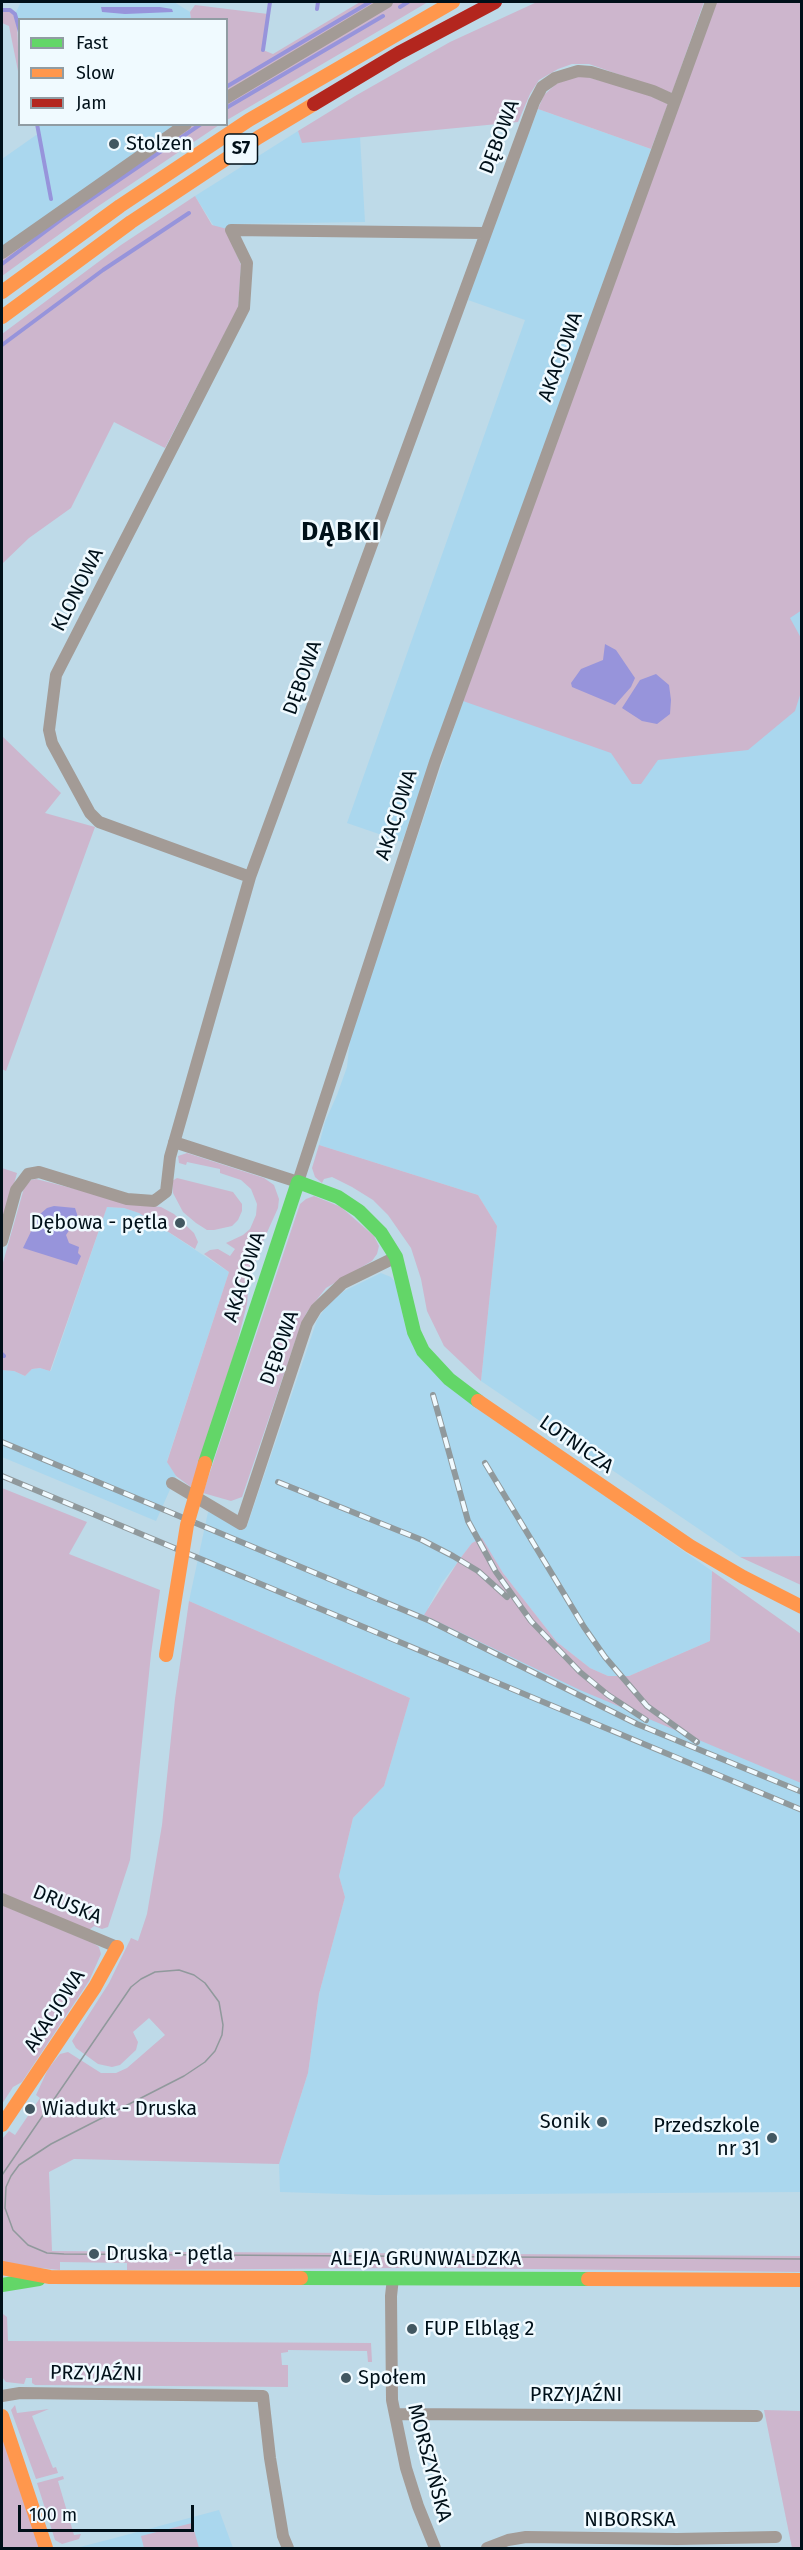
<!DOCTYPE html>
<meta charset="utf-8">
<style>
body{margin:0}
#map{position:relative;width:803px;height:2550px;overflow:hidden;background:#bedae8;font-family:"Fira Sans",sans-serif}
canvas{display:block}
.frame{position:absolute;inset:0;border:3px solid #001019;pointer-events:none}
.legend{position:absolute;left:18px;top:18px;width:210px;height:108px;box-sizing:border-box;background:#f0faff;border:2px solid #909ca3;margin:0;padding:8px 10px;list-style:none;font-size:18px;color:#001019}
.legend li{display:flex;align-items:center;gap:12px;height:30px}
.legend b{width:30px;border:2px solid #909ca3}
.scale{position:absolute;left:18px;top:2505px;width:176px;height:27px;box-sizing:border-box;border:3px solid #001019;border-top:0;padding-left:8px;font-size:18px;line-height:21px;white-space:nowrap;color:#001019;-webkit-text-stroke:4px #f0faff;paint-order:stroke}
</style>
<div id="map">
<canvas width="803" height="2550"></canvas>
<div class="frame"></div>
<ul class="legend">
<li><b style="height:8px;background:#63d668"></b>Fast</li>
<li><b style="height:8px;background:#ff974d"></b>Slow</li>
<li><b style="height:8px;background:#b3261e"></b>Jam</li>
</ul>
<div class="scale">100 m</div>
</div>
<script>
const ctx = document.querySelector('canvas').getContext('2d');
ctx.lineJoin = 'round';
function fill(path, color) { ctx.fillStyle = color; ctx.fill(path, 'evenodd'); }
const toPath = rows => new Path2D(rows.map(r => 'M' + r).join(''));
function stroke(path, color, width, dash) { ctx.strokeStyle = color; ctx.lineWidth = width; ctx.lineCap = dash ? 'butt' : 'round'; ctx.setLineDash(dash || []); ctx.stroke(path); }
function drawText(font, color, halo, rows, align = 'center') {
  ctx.font = font + ' "Fira Sans",sans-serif'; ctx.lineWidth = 5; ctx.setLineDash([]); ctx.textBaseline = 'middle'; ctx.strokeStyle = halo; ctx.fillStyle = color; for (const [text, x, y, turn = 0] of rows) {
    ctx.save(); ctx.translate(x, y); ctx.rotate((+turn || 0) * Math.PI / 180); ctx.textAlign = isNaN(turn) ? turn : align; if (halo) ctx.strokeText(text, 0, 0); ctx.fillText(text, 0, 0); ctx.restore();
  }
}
const built = toPath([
 [21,2,174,2,190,12,191,19,20,20,19,32,15,14],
 [801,2,801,1556,740,1557,481,1381,497,1226,478,1195,319,1145,325,1122,337,1095,347,1067,350,1039,370,978,463,701],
 [538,109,651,149,402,842,347,823,525,320,468,300,489,237],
 [37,125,186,125,2,253,2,159,39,133],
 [298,131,302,142,360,136,365,222,231,224,231,230,215,228,195,196],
 [107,1207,124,1208,139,1213,229,1272,167,1461,176,1476,156,1521,2,1457,2,1370,14,1371,25,1376,32,1369,40,1368,51,1371],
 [381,1273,391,1277,395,1282,407,1334,469,1401,712,1571,710,1641,629,1676,608,1676,590,1668,557,1642,503,1573,482,1539,472,1543,441,1584,428,1608,801,1776,801,2192,375,2195,280,2192,279,2164,308,2073,319,1994,345,1897,339,1876,353,1818,384,1786,410,1698,189,1601,208,1512,247,1526,317,1320,328,1304,344,1291],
 [219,2510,233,2548,76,2548,111,2539]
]);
const green = toPath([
 [360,2,428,2,227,120,226,20,191,19,190,12,195,5,268,14,263,50,273,54],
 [537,2,704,2,672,93,589,64,572,64,558,69,539,80,530,94,518,122,302,143,298,131,355,96,450,42],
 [716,2,801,2,802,610,790,618,801,638,801,692,795,711,748,750,658,760,641,784,632,784,611,753,463,701],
 [2,10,10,10,17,20,19,76,9,26,2,23],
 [584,76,644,93,668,104,651,149,538,109,544,95,556,84,571,78],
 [186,125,219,125,97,207,2,276,2,253],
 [195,196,212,225,231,230,229,237,241,265,238,308,165,448,114,422,71,508,29,538,2,564,2,334,121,245],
 [2,736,61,793,45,813,95,827,6,1071,2,1069],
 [319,1145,478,1195,497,1226,481,1381,444,1346,427,1311,421,1279,411,1248,388,1215,373,1200,352,1187,332,1177,324,1179,322,1183,315,1177,312,1168],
 [187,1153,264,1178,274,1185,279,1199,278,1208,260,1248,249,1281,247,1304,235,1351,191,1487,176,1476,167,1462,229,1272,204,1254,210,1250,218,1249,230,1256,235,1249,226,1243,243,1235,250,1229,256,1215,257,1204,251,1189,241,1180,220,1173,220,1169,187,1162,186,1165,179,1163,178,1156],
 [2,1168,17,1173,2,1228],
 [177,1178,233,1192,242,1204,242,1211,238,1220,232,1226,214,1230,207,1230,196,1223,183,1212,173,1193,172,1181],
 [36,1179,134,1204,161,1207,174,1214,194,1233,198,1242,195,1249,139,1213,124,1208,107,1207,50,1371,40,1368,32,1369,25,1376,14,1371,2,1370,2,1266,24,1188,31,1180],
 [314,1196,341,1207,374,1236,379,1246,377,1254,372,1261,326,1288,307,1312,301,1324,242,1497,231,1501,203,1493,300,1204,306,1199],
 [2,1488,87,1522,69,1554,160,1590,151,1654,130,1860,108,1927,102,1929,94,1926,89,1930,2,1894],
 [482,1538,503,1573,557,1642,590,1668,608,1676,629,1676,710,1641,712,1571,801,1634,801,1783,580,1690,424,1615,459,1560,472,1543],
 [801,1556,801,1585,740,1557],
 [189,1601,410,1698,384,1786,353,1818,339,1876,345,1897,319,1994,308,2073,279,2164,74,2159,49,2172,52,2251,801,2256,802,2272,444,2268,440,2268,440,2265,403,2264,402,2268,127,2270,127,2263,60,2262,60,2270,2,2264,2,2139,9,2131,15,2135,40,2098,36,2095,48,2069,60,2054,68,2052,101,2073,116,2073,127,2068,165,2035,149,2018,133,2032,138,2042,136,2050,120,2065,112,2067,98,2064,76,2048,72,2041,109,1983,131,1938,138,1941,147,1914,162,1825,175,1699],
 [2,1905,93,1943,99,1947,101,1954,89,1981,22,2082,13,2087,2,2104],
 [3,2314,7,2317,8,2341,371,2343,372,2362,368,2362,367,2351,288,2350,288,2352,281,2353,282,2365,288,2365,288,2387,35,2385,32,2383,32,2378,26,2378,24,2384,6,2382,2,2377],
 [15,2405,17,2413,49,2409,32,2416,53,2468,56,2467,58,2473,36,2479,11,2410],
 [764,2410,801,2411,801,2548,792,2548],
 [2,2434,40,2548,2,2548],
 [63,2476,64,2479,58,2481,74,2535,81,2534,79,2539,62,2544,55,2540,37,2483],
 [192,2523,199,2548,144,2548,141,2536]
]);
const water = toPath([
 [101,7,160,7,172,9,173,12,125,14,102,12],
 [605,644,616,650,635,678,631,687,615,705,572,687,571,683,581,669,603,660],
 [656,674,669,685,671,700,670,714,657,724,642,721,622,708,640,680],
 [54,1206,75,1208,78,1217,66,1235,69,1243,79,1247,78,1253,81,1256,77,1265,23,1248,39,1215,47,1208]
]);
const stream = toPath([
 [400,7,408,2],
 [317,9,318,2],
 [2,10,10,10,15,14,20,32],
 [263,50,270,2],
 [226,87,370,2],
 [226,108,383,16],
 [37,124,51,199],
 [2,264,66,216,201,124],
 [2,345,103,270,189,213],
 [2,1354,4,1356]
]);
const street = toPath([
 [226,98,387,2],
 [2,253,186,124],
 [250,877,99,822,90,813,52,743,49,730,56,675,244,308,247,263,231,230,484,233],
 [174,1142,298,1182,435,762,711,2],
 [2,1241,16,1190,28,1174,39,1172,127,1199,154,1201,166,1192,170,1157,250,877,534,102,542,87,555,78,578,71,591,72,653,91,675,101],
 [172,1483,241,1524,307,1324,316,1309,343,1283,396,1257],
 [2,1899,117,1947],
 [393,2278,391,2296,392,2400,406,2468,418,2506,435,2548],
 [2,2396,20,2393,263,2396,270,2458,283,2536,288,2548],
 [395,2414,757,2416],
 [487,2548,508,2540,526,2537,677,2539,776,2537]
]);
const fast = toPath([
 [205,1463,298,1182,338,1197,359,1211,381,1233,396,1257,414,1332,423,1351,449,1379,478,1401],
 [301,2278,588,2279],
 [2,2285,39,2279]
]);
const slow = toPath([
 [2,292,120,206,249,120,453,2],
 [2,317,131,222,259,137,314,104],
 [478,1401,690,1546,743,1577,802,1607],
 [2,2125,95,1987,117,1947],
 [2,2268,50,2277,301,2278],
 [588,2279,802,2280],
 [2,2416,46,2548]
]);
const jam = toPath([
 [314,104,399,53,495,2]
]);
const tram = toPath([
 [2,2175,131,1987,141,1979,155,1972,179,1970,194,1975,205,1983,219,2002,223,2025,222,2035,215,2051,205,2062,184,2076,51,2144,19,2165,11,2176,6,2187,5,2208,13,2230,28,2245,47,2253,64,2254,802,2259]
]);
const rail = toPath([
 [433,1395,468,1521,496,1572,531,1621,580,1672,608,1695,646,1720],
 [2,1442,430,1621,637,1724,802,1792],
 [485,1463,584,1627,605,1657,647,1706,697,1742],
 [2,1476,802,1810],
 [278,1482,422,1540,453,1556,478,1571,507,1597]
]);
const slowBridge = toPath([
 [166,1655,187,1525,205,1463]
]);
const markers = [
 [114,144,6,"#425761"],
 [180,1223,6,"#425761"],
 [30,2109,6,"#425761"],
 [602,2122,6,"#425761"],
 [772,2138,6,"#425761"],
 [94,2254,6,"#425761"],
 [412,2329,6,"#425761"],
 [346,2378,6,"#425761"]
];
const shields = [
 [241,149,33]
];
const shieldNames = [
 ["S7",241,149]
];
const streetNames = [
 ["DĘBOWA",500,137,-69],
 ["AKACJOWA",561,357,-70],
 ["KLONOWA",78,590,-63],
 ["DĘBOWA",303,678,-70],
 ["AKACJOWA",397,815,-72],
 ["AKACJOWA",245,1277,-72],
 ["DĘBOWA",280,1348,-70],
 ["LOTNICZA",576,1445,35],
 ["DRUSKA",67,1905,22],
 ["AKACJOWA",55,2011,-57],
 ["ALEJA GRUNWALDZKA",426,2259],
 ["PRZYJAŹNI",96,2374,1],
 ["PRZYJAŹNI",576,2395],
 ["MORSZYŃSKA",429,2463,75],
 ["NIBORSKA",630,2520]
];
const poiNames = [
 ["Stolzen",126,144],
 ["Dębowa - pętla",168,1223,"right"],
 ["Wiadukt - Druska",42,2109],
 ["Sonik",590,2122,"right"],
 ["Przedszkole",760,2126,"right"],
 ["nr 31",760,2149,"right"],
 ["Druska - pętla",106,2254],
 ["FUP Elbląg 2",424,2329],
 ["Społem",358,2378]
];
const districtNames = [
 ["DĄBKI",341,533]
];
fill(built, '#aad7ee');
fill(green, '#cdb6cd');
fill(water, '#9794db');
stroke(stream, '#9794db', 4);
stroke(street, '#a39b96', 12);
stroke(fast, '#63d668', 14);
stroke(slow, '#ff974d', 14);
stroke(jam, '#b3261e', 14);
stroke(tram, '#90999c', 1.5);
stroke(rail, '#90999c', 6);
stroke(rail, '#f0faff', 4, [11]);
stroke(slowBridge, '#ff974d', 14);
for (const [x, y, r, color] of markers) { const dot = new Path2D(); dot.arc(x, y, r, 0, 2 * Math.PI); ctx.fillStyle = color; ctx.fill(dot); stroke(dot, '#f0faff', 2); }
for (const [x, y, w] of shields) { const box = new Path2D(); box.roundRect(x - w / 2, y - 15, w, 30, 4.5); ctx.fillStyle = '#f0faff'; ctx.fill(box); stroke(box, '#001019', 1.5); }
drawText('bold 18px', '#001019', null, shieldNames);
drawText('20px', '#001019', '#f0faff', streetNames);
drawText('20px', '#001019', '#f0faff', poiNames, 'left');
ctx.letterSpacing = '1.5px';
drawText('bold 26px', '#001019', '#f0faff', districtNames);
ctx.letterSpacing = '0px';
</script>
